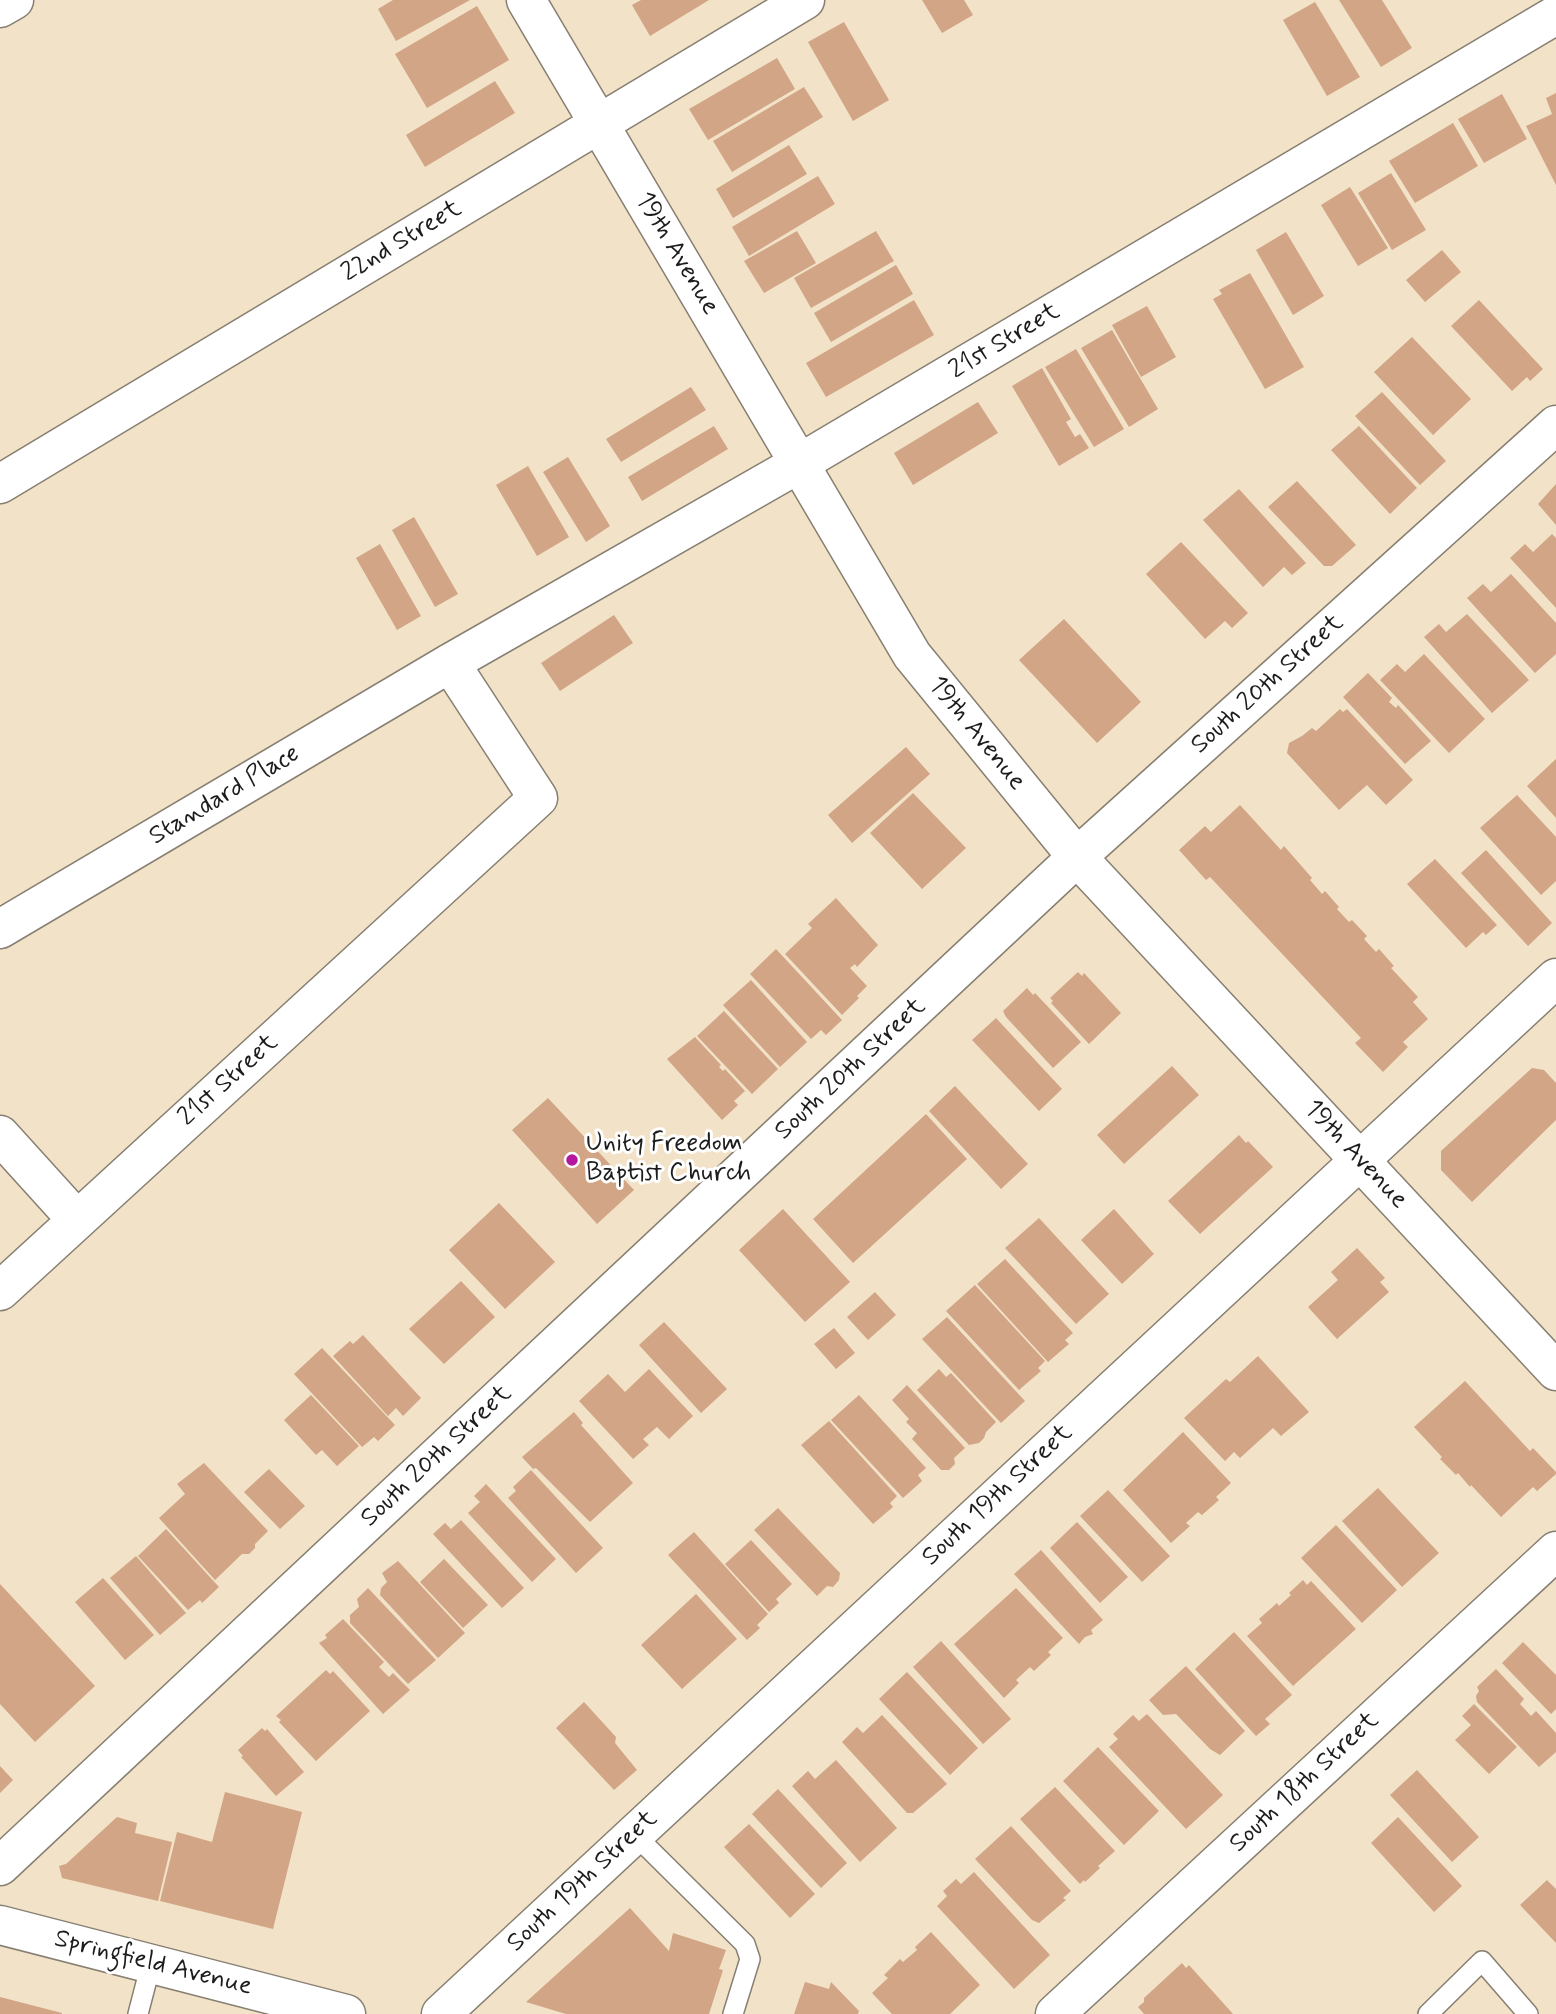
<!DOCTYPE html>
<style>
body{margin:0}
canvas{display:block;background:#f2e2c7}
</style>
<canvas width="1556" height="2014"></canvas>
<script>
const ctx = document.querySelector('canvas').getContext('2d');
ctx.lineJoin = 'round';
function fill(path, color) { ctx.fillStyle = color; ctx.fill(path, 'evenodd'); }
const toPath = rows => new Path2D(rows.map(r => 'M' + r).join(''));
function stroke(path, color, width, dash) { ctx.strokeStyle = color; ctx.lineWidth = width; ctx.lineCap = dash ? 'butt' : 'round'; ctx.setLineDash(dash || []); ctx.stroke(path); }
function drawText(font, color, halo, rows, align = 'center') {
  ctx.font = font + ' Mynerve,sans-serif'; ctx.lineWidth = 6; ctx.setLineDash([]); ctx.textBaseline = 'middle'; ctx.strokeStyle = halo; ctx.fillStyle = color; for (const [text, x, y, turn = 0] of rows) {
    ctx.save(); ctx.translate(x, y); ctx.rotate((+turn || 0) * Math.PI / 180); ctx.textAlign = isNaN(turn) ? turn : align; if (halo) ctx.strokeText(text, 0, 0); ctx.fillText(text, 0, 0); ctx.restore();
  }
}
const building = toPath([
 [393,0,470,0,396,41,378,9],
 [641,0,709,0,650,36,632,5],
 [922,0,964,0,973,15,942,33],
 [1339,0,1382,0,1412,48,1381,67],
 [1315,2,1360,77,1327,96,1283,20],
 [477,6,509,60,427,108,395,54],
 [844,22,889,100,853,121,808,42],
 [777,58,795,89,708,140,689,109],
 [495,81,515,113,425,167,406,135],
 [804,87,823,117,732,172,713,141],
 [1556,93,1556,185,1526,126,1552,114,1546,98],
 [1502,94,1527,139,1484,163,1458,119],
 [1453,123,1478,166,1415,203,1389,161],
 [789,145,807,174,733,218,716,189],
 [1391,173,1426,230,1392,250,1358,193],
 [818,176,835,204,749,256,732,227],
 [1350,187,1388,248,1358,266,1321,205],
 [797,231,816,263,764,293,744,261],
 [876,231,894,261,811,308,794,278],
 [1286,232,1324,296,1293,315,1256,250],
 [1442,250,1461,272,1425,302,1406,280],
 [896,265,913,294,831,342,814,313],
 [1250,273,1304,367,1265,389,1213,299,1222,294,1219,290],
 [914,300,934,335,826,397,806,363],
 [1479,300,1543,369,1530,381,1527,377,1512,391,1451,326],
 [1147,306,1176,357,1141,377,1112,325],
 [1112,330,1158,409,1129,427,1081,348],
 [1412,337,1471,399,1433,435,1374,372],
 [1076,349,1124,429,1094,447,1045,367],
 [1042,368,1071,419,1066,422,1075,437,1080,434,1089,448,1059,466,1012,386],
 [691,387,706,410,621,462,606,439],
 [1382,392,1446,461,1420,485,1355,416],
 [978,402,998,433,913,485,894,453],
 [714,426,728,449,642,501,628,477],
 [1359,426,1417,488,1390,514,1331,450],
 [568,457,610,526,586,542,543,472],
 [528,466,569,537,537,556,496,485],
 [1297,481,1356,545,1332,566,1324,566,1268,507],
 [1556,484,1556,525,1538,504],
 [1239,489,1306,563,1292,575,1284,567,1263,587,1203,520],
 [414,517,458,594,435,607,392,530],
 [1552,534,1556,538,1556,608,1510,558,1525,544,1533,552],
 [1181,542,1248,613,1232,628,1225,621,1205,639,1146,574],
 [380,544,421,616,397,630,356,558],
 [1511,574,1556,623,1556,654,1535,673,1467,598,1483,584,1491,592],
 [1467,614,1529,680,1492,713,1424,637,1439,624,1446,632],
 [614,615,633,643,560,691,541,663],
 [1064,619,1141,702,1097,743,1019,660],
 [1424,654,1485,719,1449,753,1380,680,1397,664,1405,672],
 [1368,673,1392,698,1389,702,1396,708,1398,705,1431,741,1405,764,1343,697],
 [1340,709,1343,712,1347,709,1413,780,1386,805,1367,785,1339,810,1287,753,1289,743,1302,736,1312,728,1316,731],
 [906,747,930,774,852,843,828,815],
 [1556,759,1556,818,1527,786],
 [913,793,966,848,922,889,870,833],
 [1517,795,1556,837,1556,881,1541,895,1480,828],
 [1240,805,1281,850,1284,846,1312,878,1310,880,1322,894,1325,891,1339,907,1337,909,1349,922,1352,920,1367,936,1364,939,1376,952,1379,949,1394,966,1391,968,1418,997,1413,1002,1428,1019,1403,1042,1408,1047,1383,1072,1355,1043,1361,1038,1210,877,1206,880,1179,850,1205,826,1211,832],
 [1486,850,1552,923,1528,946,1461,873],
 [1435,859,1497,925,1486,935,1483,932,1466,948,1407,884],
 [836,898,878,945,857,967,855,964,850,968,867,986,857,996,859,998,842,1015,785,954,812,928,808,924],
 [776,949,842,1020,826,1035,821,1030,811,1039,750,974],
 [1078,972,1082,976,1084,973,1121,1013,1089,1044,1051,1003,1053,1001,1050,998],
 [751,980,807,1042,780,1067,723,1005],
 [1027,988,1033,995,1035,993,1081,1042,1053,1068,1006,1017,1003,1011],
 [724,1011,778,1069,752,1094,697,1036],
 [996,1018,1062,1089,1039,1111,972,1040],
 [695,1037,721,1065,719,1067,723,1071,725,1069,745,1091,734,1101,738,1105,722,1120,667,1059],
 [1172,1066,1199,1095,1124,1164,1097,1135],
 [1532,1068,1544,1070,1556,1083,1556,1120,1472,1202,1441,1170,1441,1151],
 [955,1086,1028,1164,1001,1189,929,1111],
 [548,1098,634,1190,597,1224,512,1130],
 [926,1114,967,1159,853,1263,813,1219],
 [1239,1135,1246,1143,1248,1141,1273,1167,1200,1234,1168,1201],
 [499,1203,555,1262,505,1309,449,1250],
 [783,1209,850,1282,805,1322,739,1250],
 [1114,1209,1154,1254,1122,1284,1081,1240],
 [1039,1218,1109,1294,1076,1324,1005,1248],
 [1357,1248,1385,1278,1380,1282,1389,1292,1337,1339,1308,1307,1338,1280,1331,1272],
 [1005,1259,1073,1333,1065,1340,1069,1344,1048,1362,977,1284],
 [461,1281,495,1317,444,1364,409,1329],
 [975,1285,1045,1361,1038,1368,1041,1371,1019,1390,946,1311],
 [875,1292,896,1315,868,1340,847,1317],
 [947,1317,1025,1401,1001,1423,922,1339],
 [664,1322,727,1389,701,1413,639,1345],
 [834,1328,855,1353,836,1369,814,1344],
 [363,1335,421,1398,403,1416,396,1408,388,1416,333,1356,350,1341,353,1344],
 [322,1348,395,1425,378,1441,374,1437,362,1447,294,1374],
 [1258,1356,1309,1412,1281,1436,1273,1428,1240,1458,1234,1452,1225,1461,1184,1418,1226,1379,1230,1382],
 [649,1369,693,1416,669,1439,657,1427,643,1439,649,1445,633,1459,579,1401,608,1374,625,1392],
 [939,1369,946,1377,951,1373,996,1422,986,1432,984,1438,979,1443,969,1445,917,1390],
 [1465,1381,1530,1451,1533,1448,1556,1472,1556,1474,1537,1491,1533,1487,1501,1517,1471,1485,1470,1487,1458,1473,1456,1475,1440,1459,1442,1457,1414,1427],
 [907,1385,965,1448,954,1458,955,1464,949,1470,941,1470,912,1439,917,1433,906,1422,909,1419,892,1400],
 [311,1395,359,1446,337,1466,322,1450,316,1455,284,1420],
 [859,1395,926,1468,918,1475,922,1481,903,1498,831,1420],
 [574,1412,583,1423,581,1425,633,1483,590,1522,536,1468,533,1469,522,1457],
 [829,1421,897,1496,890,1503,893,1507,873,1524,801,1445],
 [1183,1432,1231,1483,1216,1497,1219,1500,1202,1515,1198,1512,1186,1523,1190,1526,1171,1543,1123,1490],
 [204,1463,268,1531,255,1544,255,1548,249,1554,242,1554,215,1580,159,1518,185,1494,177,1484],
 [269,1469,305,1506,280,1529,244,1492],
 [531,1470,603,1548,576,1573,508,1498,516,1491,513,1487],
 [486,1484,556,1559,532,1582,468,1513,480,1502,474,1496],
 [1378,1488,1439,1553,1402,1587,1342,1521],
 [1108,1490,1170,1556,1142,1582,1080,1516],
 [778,1508,840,1573,839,1580,833,1587,827,1586,817,1596,754,1530],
 [461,1520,524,1588,502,1608,433,1534,445,1523,451,1529],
 [1077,1522,1128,1577,1100,1603,1050,1548],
 [1336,1525,1397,1590,1362,1623,1301,1558],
 [166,1529,219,1587,202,1603,200,1600,188,1610,138,1556],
 [694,1532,768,1614,757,1625,760,1628,747,1640,668,1555],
 [751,1540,792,1584,776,1599,779,1603,769,1612,725,1564],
 [1041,1550,1103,1620,1091,1630,1093,1634,1085,1637,1079,1644,1014,1574],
 [136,1556,186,1613,160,1635,110,1578],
 [444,1559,488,1605,463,1628,420,1582],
 [398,1561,465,1633,438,1658,380,1595,381,1588,387,1582,382,1573],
 [103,1578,154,1635,125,1660,75,1602],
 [1303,1580,1307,1585,1311,1581,1356,1629,1293,1686,1247,1636,1262,1623,1259,1619,1277,1603,1279,1606,1291,1595,1289,1593],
 [0,1584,95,1686,35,1742,0,1704],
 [368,1588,436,1660,408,1684,350,1623,350,1615,359,1607,357,1599],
 [1016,1588,1063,1638,1048,1652,1051,1655,1034,1671,1030,1667,1016,1680,1019,1683,1004,1698,954,1644],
 [696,1594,737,1639,682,1689,641,1645],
 [343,1619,384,1662,379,1667,389,1677,393,1673,410,1690,383,1714,319,1643,327,1638,325,1635],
 [1234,1632,1292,1695,1265,1719,1270,1724,1256,1736,1195,1669],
 [941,1641,1011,1719,983,1744,913,1667],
 [1523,1642,1556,1675,1556,1709,1551,1714,1502,1663],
 [1186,1666,1245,1731,1220,1755,1210,1749,1176,1714,1163,1715,1149,1700],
 [1496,1669,1524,1699,1520,1704,1531,1716,1536,1711,1556,1733,1556,1752,1539,1767,1477,1702,1476,1696,1479,1691,1477,1687],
 [326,1670,330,1674,333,1671,370,1711,316,1761,279,1722,281,1720,276,1716],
 [907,1672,978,1748,950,1775,879,1699],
 [584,1702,616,1737,615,1743,637,1770,614,1790,556,1728],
 [1474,1704,1517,1747,1489,1774,1455,1740,1471,1725,1462,1716],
 [1147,1714,1223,1795,1186,1829,1109,1747,1118,1739,1113,1734,1133,1715,1139,1721],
 [882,1715,947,1784,913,1813,907,1813,842,1742,857,1727,863,1733],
 [262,1728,265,1731,267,1729,304,1772,276,1796,241,1757,243,1756,238,1750],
 [1098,1747,1159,1811,1124,1845,1063,1781],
 [836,1760,897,1828,860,1862,792,1786,808,1771,815,1779],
 [0,1766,13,1780,0,1793],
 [1417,1770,1479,1837,1452,1862,1390,1795],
 [1055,1787,1115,1851,1098,1866,1100,1868,1085,1882,1084,1880,1080,1884,1020,1819],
 [778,1789,847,1863,821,1888,752,1814],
 [225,1792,302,1812,273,1929,160,1901,177,1832,212,1842],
 [117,1817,137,1823,135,1833,172,1842,158,1901,62,1878,59,1866,66,1864],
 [1398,1817,1462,1886,1434,1912,1371,1843],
 [749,1824,815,1894,790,1918,724,1847],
 [1011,1826,1071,1891,1063,1898,1066,1900,1039,1923,1032,1920,975,1859],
 [974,1872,1050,1955,1014,1989,937,1906,947,1896,943,1891,956,1879,961,1884],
 [1547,1880,1556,1889,1556,1943,1520,1905],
 [630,1908,669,1951,673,1933,726,1950,719,1969,723,1970,709,2014,566,2014,526,2002],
 [931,1932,980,1985,950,2014,892,2014,872,1993,888,1978,884,1975,900,1959,903,1962,917,1950,915,1947],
 [1182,1963,1186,1968,1189,1965,1233,2014,1144,2014,1138,2007,1144,2002,1144,1998],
 [805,1982,829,1989,831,1982,859,2011,858,2014,794,2014],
 [0,1997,62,2013,62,2014,0,2014]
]);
const lane = toPath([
 [634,1834,745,1944,750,1959,733,2014],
 [138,2014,151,1964],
 [1428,2014,1482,1961,1528,2014]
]);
const street = toPath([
 [526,0,912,655,1077,857,1556,1371],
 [0,8,14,0],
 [0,484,805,0],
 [0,929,450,663,800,463,1556,15],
 [0,1135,77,1220],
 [0,1291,538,798,450,663],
 [0,1866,1077,857,1556,425],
 [441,2014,1556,978]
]);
const secondary = toPath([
 [1055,2014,1556,1551]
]);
const primary = toPath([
 [0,1925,346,2014]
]);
const markers = [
 [572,1160,7,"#b5179e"]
];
const streetNames = [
 ["22nd Street",402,242,-31],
 ["19th Avenue",676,254,59],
 ["21st Street",1005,342,-31],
 ["South 20th Street",1268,685,-42],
 ["19th Avenue",976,734,51],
 ["Standard Place",225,796,-31],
 ["South 20th Street",851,1070,-43],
 ["21st Street",229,1081,-42],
 ["19th Avenue",1355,1155,47],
 ["South 20th Street",437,1457,-43],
 ["South 19th Street",998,1496,-43],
 ["South 18th Street",1305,1783,-43],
 ["South 19th Street",583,1882,-43],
 ["Springfield Avenue",153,1964,14]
];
const poiNames = [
 ["Unity Freedom",586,1145],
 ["Baptist Church",586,1175]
];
fill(building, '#d1a585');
stroke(lane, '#877f72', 22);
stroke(street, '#877f72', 41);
stroke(secondary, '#877f72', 41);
stroke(primary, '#877f72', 41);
stroke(lane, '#fff', 19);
stroke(street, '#fff', 38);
stroke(secondary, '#fff', 38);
stroke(primary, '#fff', 38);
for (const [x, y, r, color] of markers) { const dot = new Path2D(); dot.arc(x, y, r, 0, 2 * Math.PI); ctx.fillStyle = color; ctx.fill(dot); stroke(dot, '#fff', 2.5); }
drawText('26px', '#1c1c1c', '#fff', streetNames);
drawText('26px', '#1c1c1c', '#fff', poiNames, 'left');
</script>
